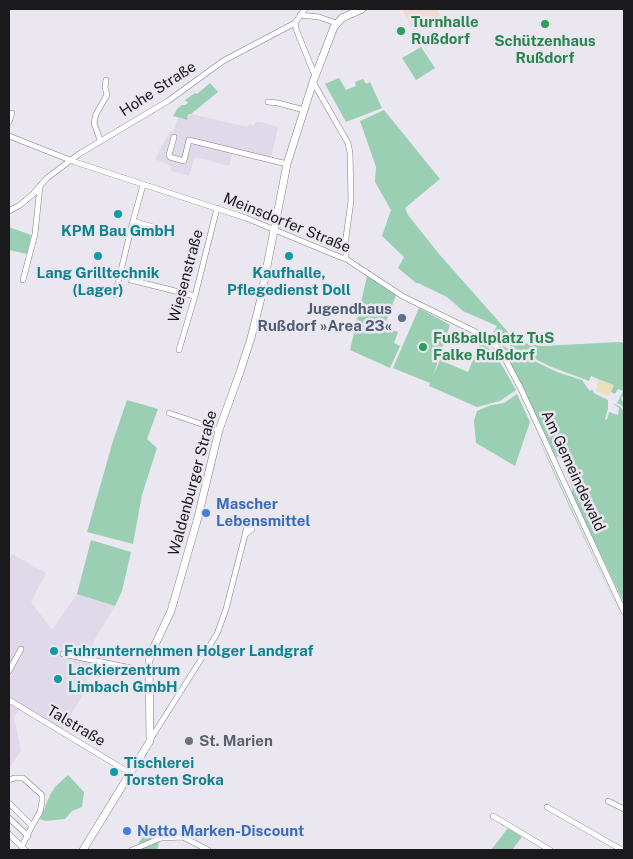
<!DOCTYPE html>
<meta charset="utf-8">
<style>
body{margin:0}
#map{position:relative;width:633px;height:859px;overflow:hidden;background:#ebe7f0;font-family:"Public Sans",sans-serif}
canvas{display:block}
.frame{position:absolute;inset:0;border:10px solid #1a191c;pointer-events:none}
</style>
<div id="map">
<canvas width="633" height="859"></canvas>
<div class="frame"></div>
</div>
<script>
const ctx = document.querySelector('canvas').getContext('2d');
ctx.lineJoin = 'round';
function fill(path, color) { ctx.fillStyle = color; ctx.fill(path, 'evenodd'); }
const toPath = rows => new Path2D(rows.map(r => 'M' + r).join(''));
function stroke(path, color, width, dash) { ctx.strokeStyle = color; ctx.lineWidth = width; ctx.lineCap = dash ? 'butt' : 'round'; ctx.setLineDash(dash || []); ctx.stroke(path); }
function drawText(font, color, halo, rows, align = 'center') {
  ctx.font = font + ' "Public Sans",sans-serif'; ctx.lineWidth = 5; ctx.setLineDash([]); ctx.textBaseline = 'middle'; ctx.strokeStyle = halo; ctx.fillStyle = color; for (const [text, x, y, turn = 0] of rows) {
    ctx.save(); ctx.translate(x, y); ctx.rotate((+turn || 0) * Math.PI / 180); ctx.textAlign = isNaN(turn) ? turn : align; if (halo) ctx.strokeText(text, 0, 0); ctx.fillText(text, 0, 0); ctx.restore();
  }
}
const built = toPath([
 [188,113,247,127,249,124,254,125,256,122,261,122,278,127,270,163,232,154,229,166,195,157,189,176,171,171,171,166,155,159,170,131,173,132,178,118,186,120],
 [12,554,46,573,31,602,52,630,77,594,115,606,94,641,85,691,61,733,20,708,14,717,21,751,9,768,9,561]
]);
const education = toPath([
 [402,9,437,9,440,15,414,31]
]);
const green = toPath([
 [421,47,435,68,416,80,402,58],
 [339,78,346,90,356,86,355,82,363,79,366,84,370,82,382,108,346,122,325,84],
 [210,83,218,92,191,114,188,114,187,120,173,116,177,109,182,105,185,105,188,103,185,100,189,97,195,93,197,94],
 [384,110,440,179,405,208,408,215,439,254,517,342,542,346,619,342,624,343,624,395,621,398,624,404,624,409,621,405,617,403,623,391,618,389,615,394,611,392,613,385,607,383,591,376,589,381,549,366,510,346,504,341,498,344,490,339,497,326,463,311,447,297,418,283,416,283,398,268,404,257,382,236,391,210,375,182,376,167,360,121],
 [9,227,31,235,27,254,9,250],
 [367,276,396,295,384,327,398,332,394,343,400,346,390,368,350,350],
 [419,308,450,325,433,376,440,360,468,372,481,341,491,350,503,367,516,390,500,401,477,407,429,386,430,383,393,368],
 [503,346,557,372,582,380,589,390,591,391,592,389,594,393,608,400,608,409,605,419,607,420,609,412,618,415,619,408,612,403,621,407,624,412,624,603,571,492,573,490,560,456,556,457,524,390,501,348],
 [517,394,530,422,515,466,476,443,474,421,477,411,491,405,504,403],
 [127,400,158,409,147,439,157,448,142,495,133,544,87,532,113,441],
 [537,435,549,460,624,623,557,480],
 [91,540,131,552,122,591,115,606,77,594],
 [68,775,84,792,82,807,72,811,65,819,45,821,40,819,50,795,55,787],
 [149,825,162,831,157,850,135,850],
 [508,828,522,837,512,850,491,850]
]);
const sand = toPath([
 [598,379,614,385,610,394,608,396,596,391]
]);
const minor = toPath([
 [305,9,295,23,296,29,315,76],
 [300,15,319,17,336,23],
 [313,82,348,143,350,153,351,201,346,237,346,259],
 [268,102,278,103,304,110],
 [9,122,12,113],
 [9,136,75,162,246,218,340,257,346,259,404,297,478,333,493,343,502,353,521,389,624,612],
 [174,137,169,155,170,157,184,161,189,140,287,164],
 [100,140,94,123,96,114,107,95,105,87,106,80],
 [9,211,20,205,32,195,47,178,79,154,168,101,223,61,295,23],
 [133,221,153,227,161,231],
 [23,280,35,234,40,186],
 [131,280,195,296],
 [115,295,133,221,143,185],
 [179,350,195,296,217,208],
 [169,413,219,430],
 [63,654,136,669,148,669],
 [9,671,21,649],
 [9,700,130,773],
 [150,740,217,634,226,609,245,535,252,529,252,527,247,526,245,535],
 [9,780,14,778,23,778,42,795,42,802,40,812,32,826],
 [608,801,624,809],
 [9,803,32,826,22,846],
 [547,807,622,850],
 [493,816,550,850],
 [9,818,28,836],
 [9,834,25,850],
 [132,850,161,838,183,837,208,850]
]);
const major = toPath([
 [83,850,150,741,149,660,153,649,171,611,197,521,219,430,240,372,251,338,260,302,287,164,313,82,334,27,342,18,362,9]
]);
const markers = [
 [545,24,5,"#2e9e5b"],
 [401,31,5,"#2e9e5b"],
 [118,214,5,"#0f9aa8"],
 [98,256,5,"#0f9aa8"],
 [289,256,5,"#0f9aa8"],
 [402,318,5,"#5c6f8a"],
 [423,347,5,"#2e9e5b"],
 [206,513,5,"#3f7fe0"],
 [54,651,5,"#0f9aa8"],
 [58,679,5,"#0f9aa8"],
 [189,741,5,"#6b7280"],
 [114,772,5,"#0f9aa8"],
 [127,831,5,"#3f7fe0"]
];
const leisureNames = [
 ["Turnhalle",411,22],
 ["Rußdorf",411,39],
 ["Schützenhaus",545,41,"center"],
 ["Rußdorf",545,58,"center"],
 ["Fußballplatz TuS",433,338],
 ["Falke Rußdorf",433,355]
];
const streetNames = [
 ["Hohe Straße",158,89,-33],
 ["Meinsdorfer Straße",287,223,22],
 ["Wiesenstraße",186,276,-75],
 ["Am Gemeindewald",573,471,65],
 ["Waldenburger Straße",193,483,-75],
 ["Talstraße",76,726,31]
];
const cultureNames = [
 ["KPM Bau GmbH",118,231],
 ["Lang Grilltechnik",98,273],
 ["(Lager)",98,290],
 ["Kaufhalle,",289,273],
 ["Pflegedienst Doll",289,290],
 ["Fuhrunternehmen Holger Landgraf",64,651,"left"],
 ["Lackierzentrum",68,670,"left"],
 ["Limbach GmbH",68,687,"left"],
 ["Tischlerei",124,763,"left"],
 ["Torsten Sroka",124,780,"left"]
];
const serviceNames = [
 ["Jugendhaus",392,309],
 ["Rußdorf »Area 23«",392,326]
];
const shopNames = [
 ["Mascher",216,504],
 ["Lebensmittel",216,521],
 ["Netto Marken-Discount",137,831]
];
const worshipNames = [
 ["St. Marien",199,741]
];
fill(built, '#e0d9e9');
fill(education, '#f2d9d1');
fill(green, '#9bcfb4');
fill(sand, '#e9e0bb');
stroke(minor, '#817e86', 6);
stroke(major, '#817e86', 8);
stroke(minor, '#fff', 5);
stroke(major, '#fff', 7);
for (const [x, y, r, color] of markers) { const dot = new Path2D(); dot.arc(x, y, r, 0, 2 * Math.PI); ctx.fillStyle = color; ctx.fill(dot); stroke(dot, '#ebe7f0', 2); }
drawText('bold 15px', '#27864d', '#ebe7f0', leisureNames, 'left');
drawText('15px', '#1a191c', '#ebe7f0', streetNames);
drawText('bold 15px', '#0d838f', '#ebe7f0', cultureNames);
drawText('bold 15px', '#4e5e75', '#ebe7f0', serviceNames, 'right');
drawText('bold 15px', '#366cbe', '#ebe7f0', shopNames, 'left');
drawText('bold 15px', '#5b616d', '#ebe7f0', worshipNames, 'left');
</script>
